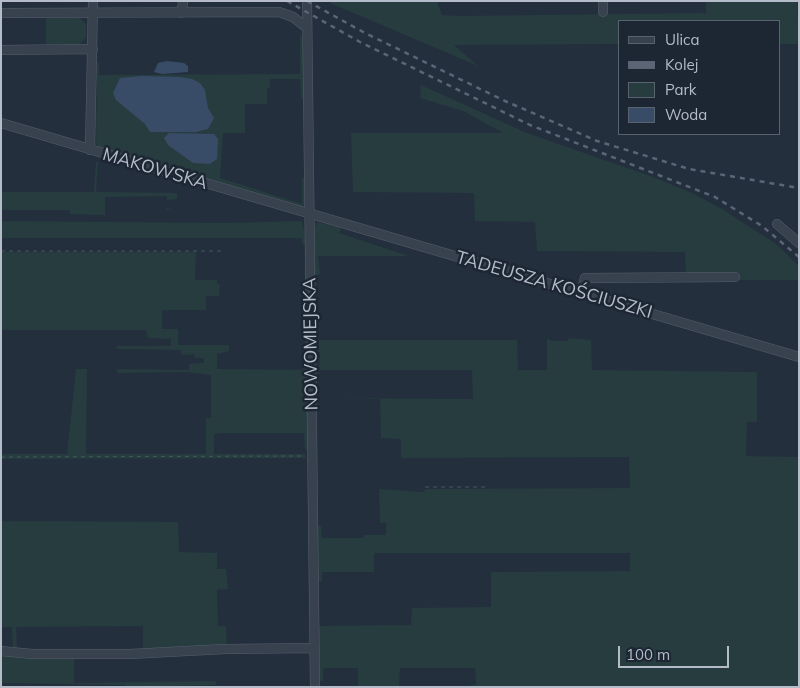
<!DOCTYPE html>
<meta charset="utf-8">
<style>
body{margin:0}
#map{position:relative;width:800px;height:688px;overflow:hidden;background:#242f3e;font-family:Mulish,sans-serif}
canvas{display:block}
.frame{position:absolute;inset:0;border:2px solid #b4bcc9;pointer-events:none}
.legend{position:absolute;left:618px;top:20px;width:162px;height:115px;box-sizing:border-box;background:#1d2633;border:1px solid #59626f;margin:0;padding:6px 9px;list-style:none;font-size:15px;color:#b4bcc9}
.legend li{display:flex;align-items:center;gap:10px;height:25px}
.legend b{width:25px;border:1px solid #59626f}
.scale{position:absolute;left:618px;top:646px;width:111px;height:22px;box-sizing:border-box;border:2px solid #b4bcc9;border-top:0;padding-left:6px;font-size:15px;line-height:18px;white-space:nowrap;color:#b4bcc9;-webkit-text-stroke:4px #1d2633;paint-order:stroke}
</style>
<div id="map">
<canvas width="800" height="688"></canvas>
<div class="frame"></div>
<ul class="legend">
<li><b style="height:6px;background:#38414e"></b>Ulica</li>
<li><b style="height:6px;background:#5a6575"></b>Kolej</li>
<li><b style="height:14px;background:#263c3f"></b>Park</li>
<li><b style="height:14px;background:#394c67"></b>Woda</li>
</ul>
<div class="scale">100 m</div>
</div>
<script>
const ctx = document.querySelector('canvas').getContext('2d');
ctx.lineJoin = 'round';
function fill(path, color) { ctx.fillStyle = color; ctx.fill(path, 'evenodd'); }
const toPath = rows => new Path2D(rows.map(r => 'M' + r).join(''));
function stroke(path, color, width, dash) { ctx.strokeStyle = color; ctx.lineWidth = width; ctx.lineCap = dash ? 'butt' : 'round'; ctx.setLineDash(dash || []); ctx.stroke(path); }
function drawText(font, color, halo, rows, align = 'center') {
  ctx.font = font + ' Mulish,sans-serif'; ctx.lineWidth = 5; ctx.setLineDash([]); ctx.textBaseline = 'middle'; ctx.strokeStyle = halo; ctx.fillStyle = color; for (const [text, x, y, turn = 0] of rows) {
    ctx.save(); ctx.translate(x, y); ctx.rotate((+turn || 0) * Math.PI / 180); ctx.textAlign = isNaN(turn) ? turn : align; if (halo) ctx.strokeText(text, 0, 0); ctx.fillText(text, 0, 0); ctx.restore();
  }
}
const green = toPath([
 [332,1,437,1,442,15,458,16,706,13,706,1,797,1,799,44,779,44,779,21,619,21,619,44,454,45,478,66,330,3],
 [46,18,80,18,86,24,86,38,79,44,46,44],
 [300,32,303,40,303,98,296,100,301,98,300,79,270,79,270,88,267,88,267,104,245,104,245,133,223,133,220,178,302,204,302,178,305,178,305,203,302,206,99,147,96,143,97,63,99,63,99,75,300,74],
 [421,85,527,133,653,177,690,192,722,209,776,244,799,266,799,280,735,280,686,276,685,252,537,251,535,222,475,221,474,193,353,192,351,133,503,133,463,111,420,98],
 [96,162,98,162,96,192,177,193,177,199,167,200,167,208,173,210,167,210,167,196,105,197,105,215,70,214,70,210,1,210,1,192,94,192],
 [1,221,226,223,302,221,306,241,302,246,302,238,1,238],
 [317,222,341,228,339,233,409,256,318,256,320,274,315,275,314,229],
 [1,252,196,252,195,280,217,280,217,285,220,284,219,296,206,296,206,310,162,310,162,329,178,329,178,345,229,345,229,351,217,354,217,369,303,370,303,359,308,359,309,449,305,449,304,433,224,433,214,434,214,454,305,454,305,458,1,459,1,454,67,454,76,369,87,369,86,454,206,454,206,418,211,418,211,375,185,372,117,373,117,369,189,370,189,364,204,363,204,358,195,358,194,354,182,355,181,350,116,349,117,346,171,346,171,339,148,338,146,330,1,330],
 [315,318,319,318,319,340,517,340,518,370,547,370,547,338,552,341,567,341,568,338,591,340,592,370,757,372,757,422,747,422,746,456,799,457,799,687,463,687,476,684,475,668,400,668,399,686,358,686,358,668,323,668,323,681,319,681,319,626,411,625,412,608,491,607,491,572,630,571,630,553,374,553,374,572,322,572,322,582,318,581,317,526,321,526,322,538,364,538,364,535,386,535,386,523,380,523,379,489,422,492,427,489,630,488,629,457,401,458,401,439,381,438,380,399,320,398,473,399,472,370,319,370,320,352,316,351],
 [1,521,178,522,179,552,217,553,217,569,226,569,228,589,217,590,218,626,226,626,227,646,143,650,143,626,16,627,17,652,13,651,12,627,1,627],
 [1,654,74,659,74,683,216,681,216,685,127,687,126,685,1,683]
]);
const water = toPath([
 [167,61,184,63,188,66,188,72,162,74,154,72,158,63],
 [141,76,180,77,192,79,200,83,205,90,208,108,214,118,208,129,196,132,150,132,145,124,116,100,113,93,120,78],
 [169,133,214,134,218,139,217,159,210,164,193,163,168,145,164,138]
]);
const path = toPath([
 [1,251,224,251],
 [1,457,303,456],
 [425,487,489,487]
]);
const minor = toPath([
 [307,1,315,687],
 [603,12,603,1],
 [1,13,279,12,293,17,307,28],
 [181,13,183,3],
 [1,50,93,49],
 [1,123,799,357],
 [90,150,93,1],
 [777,224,799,243],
 [581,293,585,278,735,277],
 [1,651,32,654,130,654,225,649,315,648]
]);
const rail = toPath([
 [287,1,360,42,530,125,715,197,762,226,799,257],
 [307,1,365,33,505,101,597,141,689,169,799,188]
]);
const streetNames = [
 ["MAKOWSKA",155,169,16],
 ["TADEUSZA KOŚCIUSZKI",554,285,16],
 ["NOWOMIEJSKA",311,344,-91]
];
fill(green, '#263c3f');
fill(water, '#394c67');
stroke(minor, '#565f6c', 10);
stroke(path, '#44595c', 1, [4, 4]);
stroke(minor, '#38414e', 9);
stroke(rail, '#5a6575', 2.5, [5, 5]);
drawText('18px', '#b4bcc9', '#1d2633', streetNames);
</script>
